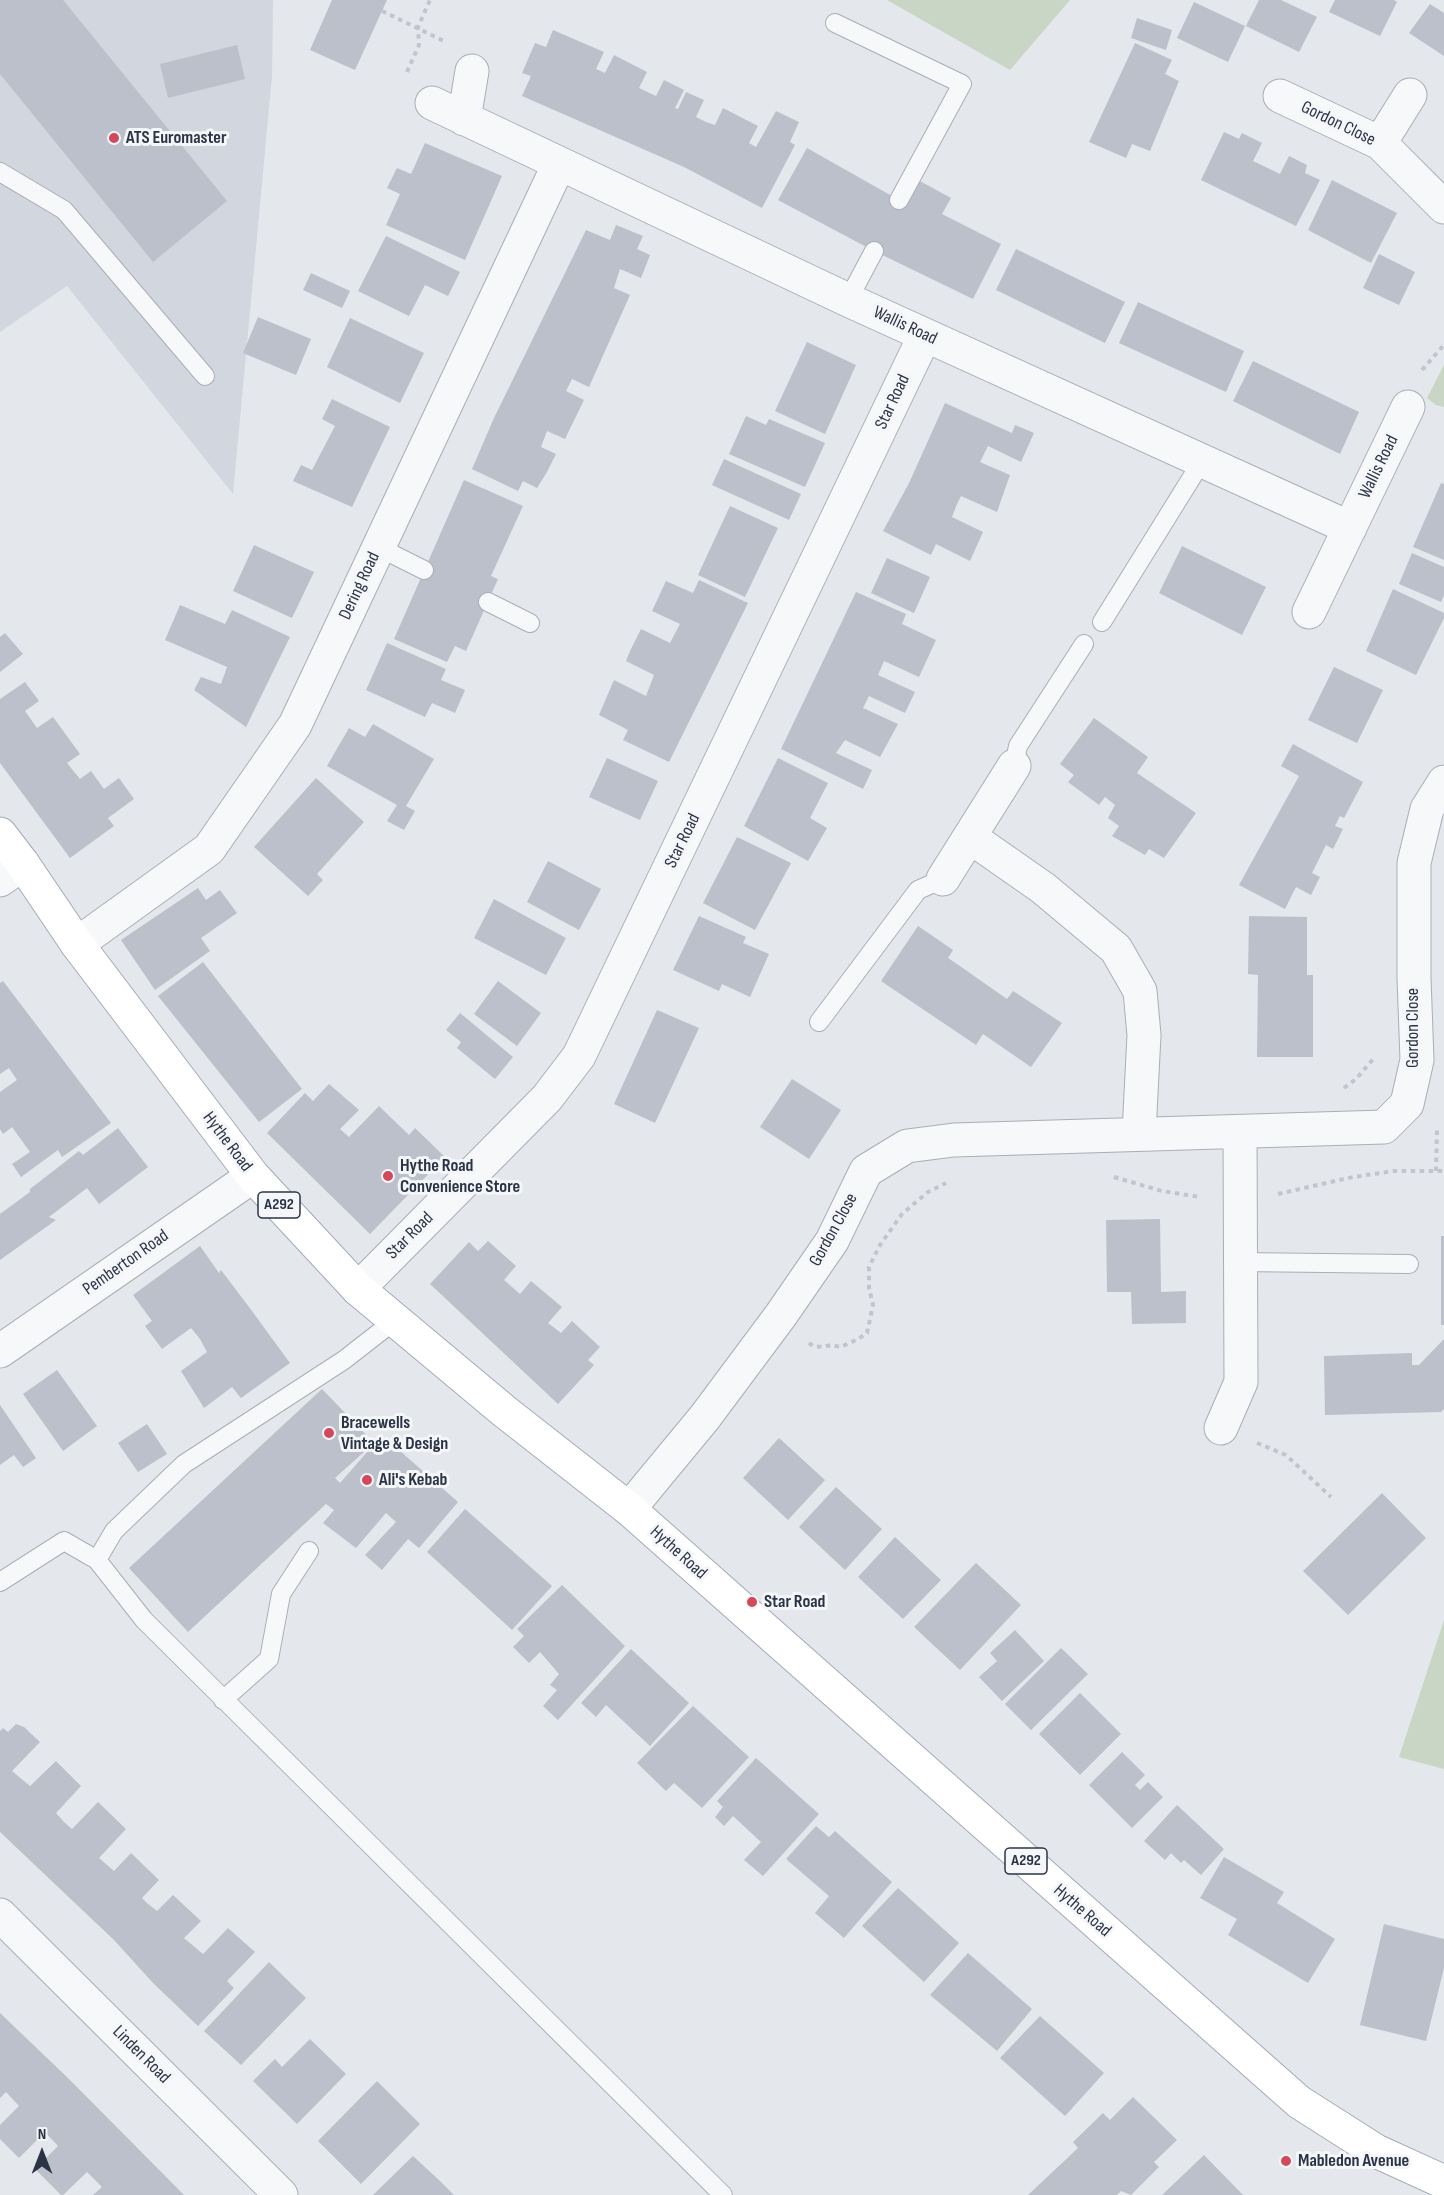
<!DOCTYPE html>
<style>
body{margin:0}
#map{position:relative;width:1444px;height:2195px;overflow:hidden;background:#e4e7ec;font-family:"Sofia Sans Condensed",sans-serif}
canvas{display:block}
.north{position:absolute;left:12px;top:2123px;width:60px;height:60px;-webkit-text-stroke:4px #f4f6f9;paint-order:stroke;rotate:0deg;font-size:16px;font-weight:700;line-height:24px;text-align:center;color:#2b3445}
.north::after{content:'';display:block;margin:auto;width:21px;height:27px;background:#2b3445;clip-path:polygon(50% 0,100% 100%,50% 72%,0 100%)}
</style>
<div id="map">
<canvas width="1444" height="2195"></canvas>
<div class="north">N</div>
</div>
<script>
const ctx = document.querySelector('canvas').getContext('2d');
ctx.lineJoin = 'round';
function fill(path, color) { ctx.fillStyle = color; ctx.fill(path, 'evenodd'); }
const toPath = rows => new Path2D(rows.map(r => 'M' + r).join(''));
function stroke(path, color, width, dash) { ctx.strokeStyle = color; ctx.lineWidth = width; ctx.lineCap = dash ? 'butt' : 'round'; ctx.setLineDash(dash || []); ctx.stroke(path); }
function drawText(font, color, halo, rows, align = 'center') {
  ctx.font = font + ' "Sofia Sans Condensed",sans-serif'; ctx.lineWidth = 6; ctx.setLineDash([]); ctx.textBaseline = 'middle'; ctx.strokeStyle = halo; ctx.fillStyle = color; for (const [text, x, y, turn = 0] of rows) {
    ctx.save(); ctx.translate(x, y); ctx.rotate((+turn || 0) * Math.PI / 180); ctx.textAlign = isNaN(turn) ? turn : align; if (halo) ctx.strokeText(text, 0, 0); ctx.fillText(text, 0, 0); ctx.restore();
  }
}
const built = toPath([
 [0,0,273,0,272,76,233,494,67,286,0,332]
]);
const green = toPath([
 [887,0,1070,0,1010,70],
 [1444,365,1444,407,1436,405,1427,398],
 [1444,1620,1444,1769,1399,1757]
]);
const building = toPath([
 [0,0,63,0,227,201,153,262,0,74],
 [332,0,387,0,355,70,310,50],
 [1259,0,1281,0,1317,17,1299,52,1246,26],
 [1335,0,1394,0,1397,2,1380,36,1329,12],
 [1194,2,1245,26,1228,62,1177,38],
 [1430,4,1444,13,1444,56,1409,33],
 [1137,18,1172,30,1166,50,1131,38],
 [553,30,604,52,596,69,605,73,614,55,647,72,639,88,656,96,664,80,684,90,675,108,678,109,686,92,704,100,696,117,706,122,715,125,723,108,758,126,749,143,756,147,776,111,799,122,790,142,795,145,762,208,684,167,522,96,531,76,522,73,535,43,546,47],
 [1135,43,1172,60,1165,74,1179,81,1150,151,1132,144,1126,158,1089,142],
 [237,45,245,79,168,98,160,64],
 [1224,132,1239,139,1242,133,1262,143,1253,161,1280,174,1289,156,1307,165,1305,173,1320,180,1296,226,1201,180],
 [425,143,502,176,465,260,386,225,400,194,387,188,397,168,411,174],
 [807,148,899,200,918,180,951,198,942,214,1001,244,973,299,874,251,778,200],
 [1332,180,1397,213,1371,263,1308,230],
 [616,225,643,236,637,249,650,255,641,278,620,269,614,288,630,295,589,387,572,379,566,391,584,400,565,439,547,431,541,447,556,454,547,472,537,488,523,481,518,491,472,469,494,418,586,230,610,240],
 [386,236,460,272,448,296,425,285,409,316,358,291],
 [1016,249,1125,302,1105,343,996,290],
 [1379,254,1415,272,1399,305,1363,288],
 [311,273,350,291,342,308,303,290],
 [1138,302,1244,351,1226,392,1119,343],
 [258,317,311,339,296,375,243,353],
 [350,318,424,353,400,403,327,367],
 [807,342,856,365,825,434,775,411],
 [1253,361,1359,412,1340,454,1233,401],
 [332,399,390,427,352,507,293,481,301,465,312,470,335,426,322,419],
 [945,403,1012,433,1015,425,1034,433,1021,462,988,446,980,462,1010,475,997,512,961,496,957,504,952,517,983,532,970,561,936,544,931,555,883,531,909,483],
 [746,416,766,425,769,419,825,443,805,487,729,454],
 [724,459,801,494,789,520,712,485],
 [464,480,523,506,491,576,498,579,466,651,455,646,447,662,394,639],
 [1441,483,1444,484,1444,560,1413,547],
 [730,506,778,528,745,597,698,575],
 [254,545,314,572,292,618,233,591],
 [1182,546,1266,587,1242,635,1159,593],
 [1412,553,1444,567,1444,595,1441,602,1399,584],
 [887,558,930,577,914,613,871,593],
 [699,580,748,603,669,762,623,740,628,730,599,715,614,680,646,696,654,675,626,661,630,651,641,629,670,643,680,624,652,611,666,581,693,593],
 [1393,589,1444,613,1444,618,1416,675,1366,651],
 [856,592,906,614,902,624,936,640,919,677,884,661,878,675,915,692,905,713,869,696,863,708,898,724,880,757,845,740,836,753,872,770,863,789,781,749],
 [180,605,225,624,232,610,290,637,246,727,194,690,201,677,221,684,227,667,165,640],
 [5,633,23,654,0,672,0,637],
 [387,643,446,669,441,680,465,690,455,713,432,703,425,717,366,690],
 [1334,667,1383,690,1357,743,1308,720],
 [25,682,39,701,25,711,37,728,53,717,80,754,67,763,80,779,91,771,104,789,119,778,134,799,108,818,114,826,70,858,0,763,0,699],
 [1094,718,1148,757,1137,773,1196,813,1164,858,1149,849,1145,855,1112,836,1119,826,1108,818,1115,805,1105,797,1099,805,1068,782,1074,775,1060,764],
 [373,724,434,759,406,806,415,811,404,830,387,821,397,805,327,766,349,728,365,737],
 [1293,744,1363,782,1344,818,1340,816,1335,826,1343,829,1333,849,1326,845,1312,873,1320,877,1311,895,1296,887,1285,909,1239,885,1299,776,1281,766],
 [607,758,658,781,640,820,589,797],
 [778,758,828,783,810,818,827,828,808,861,744,826],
 [316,778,364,822,317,874,323,880,308,896,254,847],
 [737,837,791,863,755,930,703,903],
 [548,861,601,889,579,930,527,902],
 [198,888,206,900,220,890,237,913,201,938,210,951,155,990,121,940],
 [494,899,566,938,546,975,474,938],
 [699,916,746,937,743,943,769,954,750,997,722,984,719,991,673,970],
 [1249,916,1307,917,1307,975,1313,975,1313,1057,1257,1057,1258,975,1248,974],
 [918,926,953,950,948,958,957,964,1007,999,1013,991,1062,1023,1031,1067,983,1034,976,1045,881,981],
 [203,962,302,1089,259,1122,158,996],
 [3,981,111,1123,62,1157,58,1150,21,1177,12,1164,30,1152,12,1127,3,1134,0,1129,0,1092,17,1080,9,1068,0,1074,0,983],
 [498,981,541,1013,517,1046,474,1014],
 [657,1010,699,1028,655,1123,614,1104],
 [460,1013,513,1057,495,1079,457,1048,461,1042,446,1030],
 [792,1079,841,1110,809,1159,760,1127],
 [329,1084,359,1110,340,1129,349,1137,379,1106,409,1135,415,1128,445,1157,370,1234,267,1133,305,1093,313,1101],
 [118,1128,148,1167,99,1204,87,1188,49,1217,56,1220,0,1260,0,1214,30,1192,30,1189,79,1151,83,1155],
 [1160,1219,1161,1292,1186,1291,1186,1323,1132,1324,1131,1292,1107,1292,1106,1220],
 [1441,1236,1444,1236,1444,1325,1441,1325],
 [488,1241,516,1266,504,1280,520,1294,531,1281,562,1307,548,1323,561,1333,572,1321,600,1347,588,1360,594,1365,558,1404,430,1284,469,1242,478,1251],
 [200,1246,219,1273,221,1270,249,1307,290,1363,241,1398,232,1387,204,1408,181,1371,207,1352,200,1339,191,1328,162,1349,145,1326,152,1321,133,1295],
 [1444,1339,1444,1409,1441,1412,1325,1415,1324,1356,1412,1353,1412,1365,1419,1365],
 [57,1370,97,1426,63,1451,23,1394],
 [322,1389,374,1443,335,1478,340,1483,382,1435,458,1502,419,1548,408,1539,382,1570,365,1555,396,1522,386,1513,356,1548,323,1523,334,1510,326,1504,188,1632,129,1568],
 [0,1405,36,1458,23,1467,14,1455,0,1465],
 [147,1424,167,1454,138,1472,118,1443],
 [779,1438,825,1480,788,1520,743,1478],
 [836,1487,882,1529,845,1570,799,1527],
 [1382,1493,1426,1538,1348,1615,1303,1571],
 [465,1509,552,1586,512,1630,427,1552],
 [895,1537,941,1580,903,1619,858,1577],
 [976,1563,1021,1605,960,1670,914,1627],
 [562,1585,625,1646,558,1720,543,1706,557,1690,550,1685,559,1674,540,1652,529,1663,513,1647,524,1636,517,1629],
 [1015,1630,1044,1661,1002,1701,979,1677,997,1661,990,1653],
 [1061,1648,1088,1674,1031,1730,1005,1704],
 [631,1649,689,1703,650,1746,606,1705,596,1717,581,1703],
 [1080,1693,1121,1734,1080,1775,1039,1734],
 [693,1706,749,1757,702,1808,674,1783,666,1791,637,1763],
 [16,1724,24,1727,40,1742,12,1771,30,1786,56,1761,81,1786,56,1813,65,1823,72,1829,98,1802,126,1829,99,1858,114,1871,131,1853,159,1880,142,1898,148,1904,157,1911,173,1895,201,1921,184,1938,203,1954,228,1928,255,1952,227,1981,234,1988,198,2026,153,1983,114,1940,0,1832,0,1731,3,1728,8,1732],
 [1122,1752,1145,1775,1135,1785,1140,1790,1148,1782,1163,1797,1132,1828,1089,1785],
 [756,1758,819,1814,763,1876,744,1860,761,1842,733,1816,724,1826,715,1817,723,1807,717,1801],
 [1177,1805,1224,1849,1201,1875,1184,1860,1181,1863,1171,1853,1165,1860,1144,1841],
 [816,1826,829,1837,835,1831,892,1882,844,1938,815,1913,829,1896,786,1859],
 [1224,1857,1284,1892,1277,1903,1335,1939,1308,1983,1228,1935,1237,1919,1200,1898],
 [898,1888,959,1943,924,1982,862,1926],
 [1384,1924,1444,1939,1444,1968,1426,2041,1360,2025],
 [968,1953,1032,2009,997,2051,930,1995],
 [269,1962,306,1998,241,2065,204,2031],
 [0,2013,69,2079,184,2195,93,2195,102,2187,87,2172,63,2195,61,2195,35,2169,58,2146,45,2132,19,2158,0,2139,0,2125,19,2106,6,2092,0,2098],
 [1040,2016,1104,2073,1065,2116,1000,2058],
 [310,2039,346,2074,297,2124,253,2081,275,2059,282,2067],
 [377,2081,420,2124,361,2184,318,2141],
 [1133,2097,1177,2140,1154,2162,1159,2167,1131,2195,1121,2191,1117,2195,1028,2195,1078,2148,1073,2142,1103,2113,1110,2120],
 [1204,2155,1243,2195,1162,2195],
 [413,2156,440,2181,454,2195,373,2195]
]);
const path = toPath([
 [382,11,446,42],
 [407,72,419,45,418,27,430,0],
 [1422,370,1444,345],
 [1344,1088,1356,1079,1375,1057],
 [1436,1171,1437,1130],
 [1114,1177,1162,1191,1200,1197],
 [1278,1194,1353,1177,1394,1171,1444,1171],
 [809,1343,813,1346,823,1347,831,1345,841,1347,858,1339,867,1333,873,1305,869,1288,869,1267,880,1245,902,1214,928,1192,946,1183],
 [1257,1443,1286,1455,1331,1497]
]);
const lane = toPath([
 [835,23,962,84,899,200],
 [0,172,64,210,205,376],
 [848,300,874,251],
 [378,547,424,570],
 [488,602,530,623],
 [1102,622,1202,461],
 [1014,766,1018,746,1084,644],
 [819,1022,918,890,943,879],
 [1239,1262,1409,1264],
 [97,1560,144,1620,723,2195],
 [0,1582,64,1541,97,1560,114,1531,184,1464,344,1360,394,1321],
 [223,1700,269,1659,281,1594,309,1551]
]);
const street = toPath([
 [1280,96,1380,143,1444,207],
 [432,103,848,300,1350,528],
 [464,119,472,71],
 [1380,143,1410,95],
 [1309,612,1408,407],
 [970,837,1043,888,1116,949,1140,991,1144,1035,1139,1133],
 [943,879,1014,766],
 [0,880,23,864],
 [77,944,209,849,295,725,559,164],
 [358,1289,547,1098,579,1056,925,335],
 [0,1351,253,1176],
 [1221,1428,1241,1382,1240,1132],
 [629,1509,705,1417,781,1315,832,1241,866,1171,907,1146,954,1140,1384,1127,1407,1104,1417,1060,1414,978,1414,863,1427,809,1444,782],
 [0,1915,281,2195]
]);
const primary = toPath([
 [0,834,23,864,77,944,253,1176,358,1289,504,1411,629,1509,1299,2102,1376,2151,1444,2182]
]);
const markers = [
 [114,138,6,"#d1495b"],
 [388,1176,6,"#d1495b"],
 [329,1433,6,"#d1495b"],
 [367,1480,6,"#d1495b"],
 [752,1602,6,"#d1495b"],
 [1286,2161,6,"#d1495b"]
];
const shields = [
 [279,1205,42],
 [1026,1861,42]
];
const shieldNames = [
 ["A292",279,1205],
 ["A292",1026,1861]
];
const streetNames = [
 ["Gordon Close",1338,124,26],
 ["Wallis Road",905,326,25],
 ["Star Road",893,402,-65],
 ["Wallis Road",1379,467,-64],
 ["Dering Road",360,586,-65],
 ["Star Road",683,841,-64],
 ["Gordon Close",1413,1028,-90],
 ["Hythe Road",227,1142,53],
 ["Gordon Close",834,1230,-61],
 ["Star Road",410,1236,-45],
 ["Pemberton Road",126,1263,-35],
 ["Hythe Road",678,1553,42],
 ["Hythe Road",1082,1911,41],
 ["Linden Road",141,2055,45]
];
const poiNames = [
 ["ATS Euromaster",126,138],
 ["Hythe Road",400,1166],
 ["Convenience Store",400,1187],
 ["Bracewells",341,1423],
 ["Vintage & Design",341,1444],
 ["Ali's Kebab",379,1480],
 ["Star Road",764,1602],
 ["Mabledon Avenue",1298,2161]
];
fill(built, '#d2d6de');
fill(green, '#c9d6c5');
fill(building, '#bbc0ca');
stroke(lane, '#a9aeb7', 20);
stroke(street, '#a9aeb7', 35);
stroke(primary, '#a3abb8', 35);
stroke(path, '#c2c5cb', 4, [4.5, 4.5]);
stroke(lane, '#f7f8fa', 18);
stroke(street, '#f7f8fa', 33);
stroke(primary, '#fff', 33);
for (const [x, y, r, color] of markers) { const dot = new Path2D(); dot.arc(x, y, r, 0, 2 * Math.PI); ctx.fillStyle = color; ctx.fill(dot); stroke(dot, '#f4f6f9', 2); }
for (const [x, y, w] of shields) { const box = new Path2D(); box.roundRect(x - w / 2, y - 13, w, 26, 4.5); ctx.fillStyle = '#f4f6f9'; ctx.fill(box); stroke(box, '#2b3445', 1.5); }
drawText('bold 16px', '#2b3445', null, shieldNames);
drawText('18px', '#2b3445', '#f4f6f9', streetNames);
drawText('bold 18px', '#2b3445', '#f4f6f9', poiNames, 'left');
</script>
